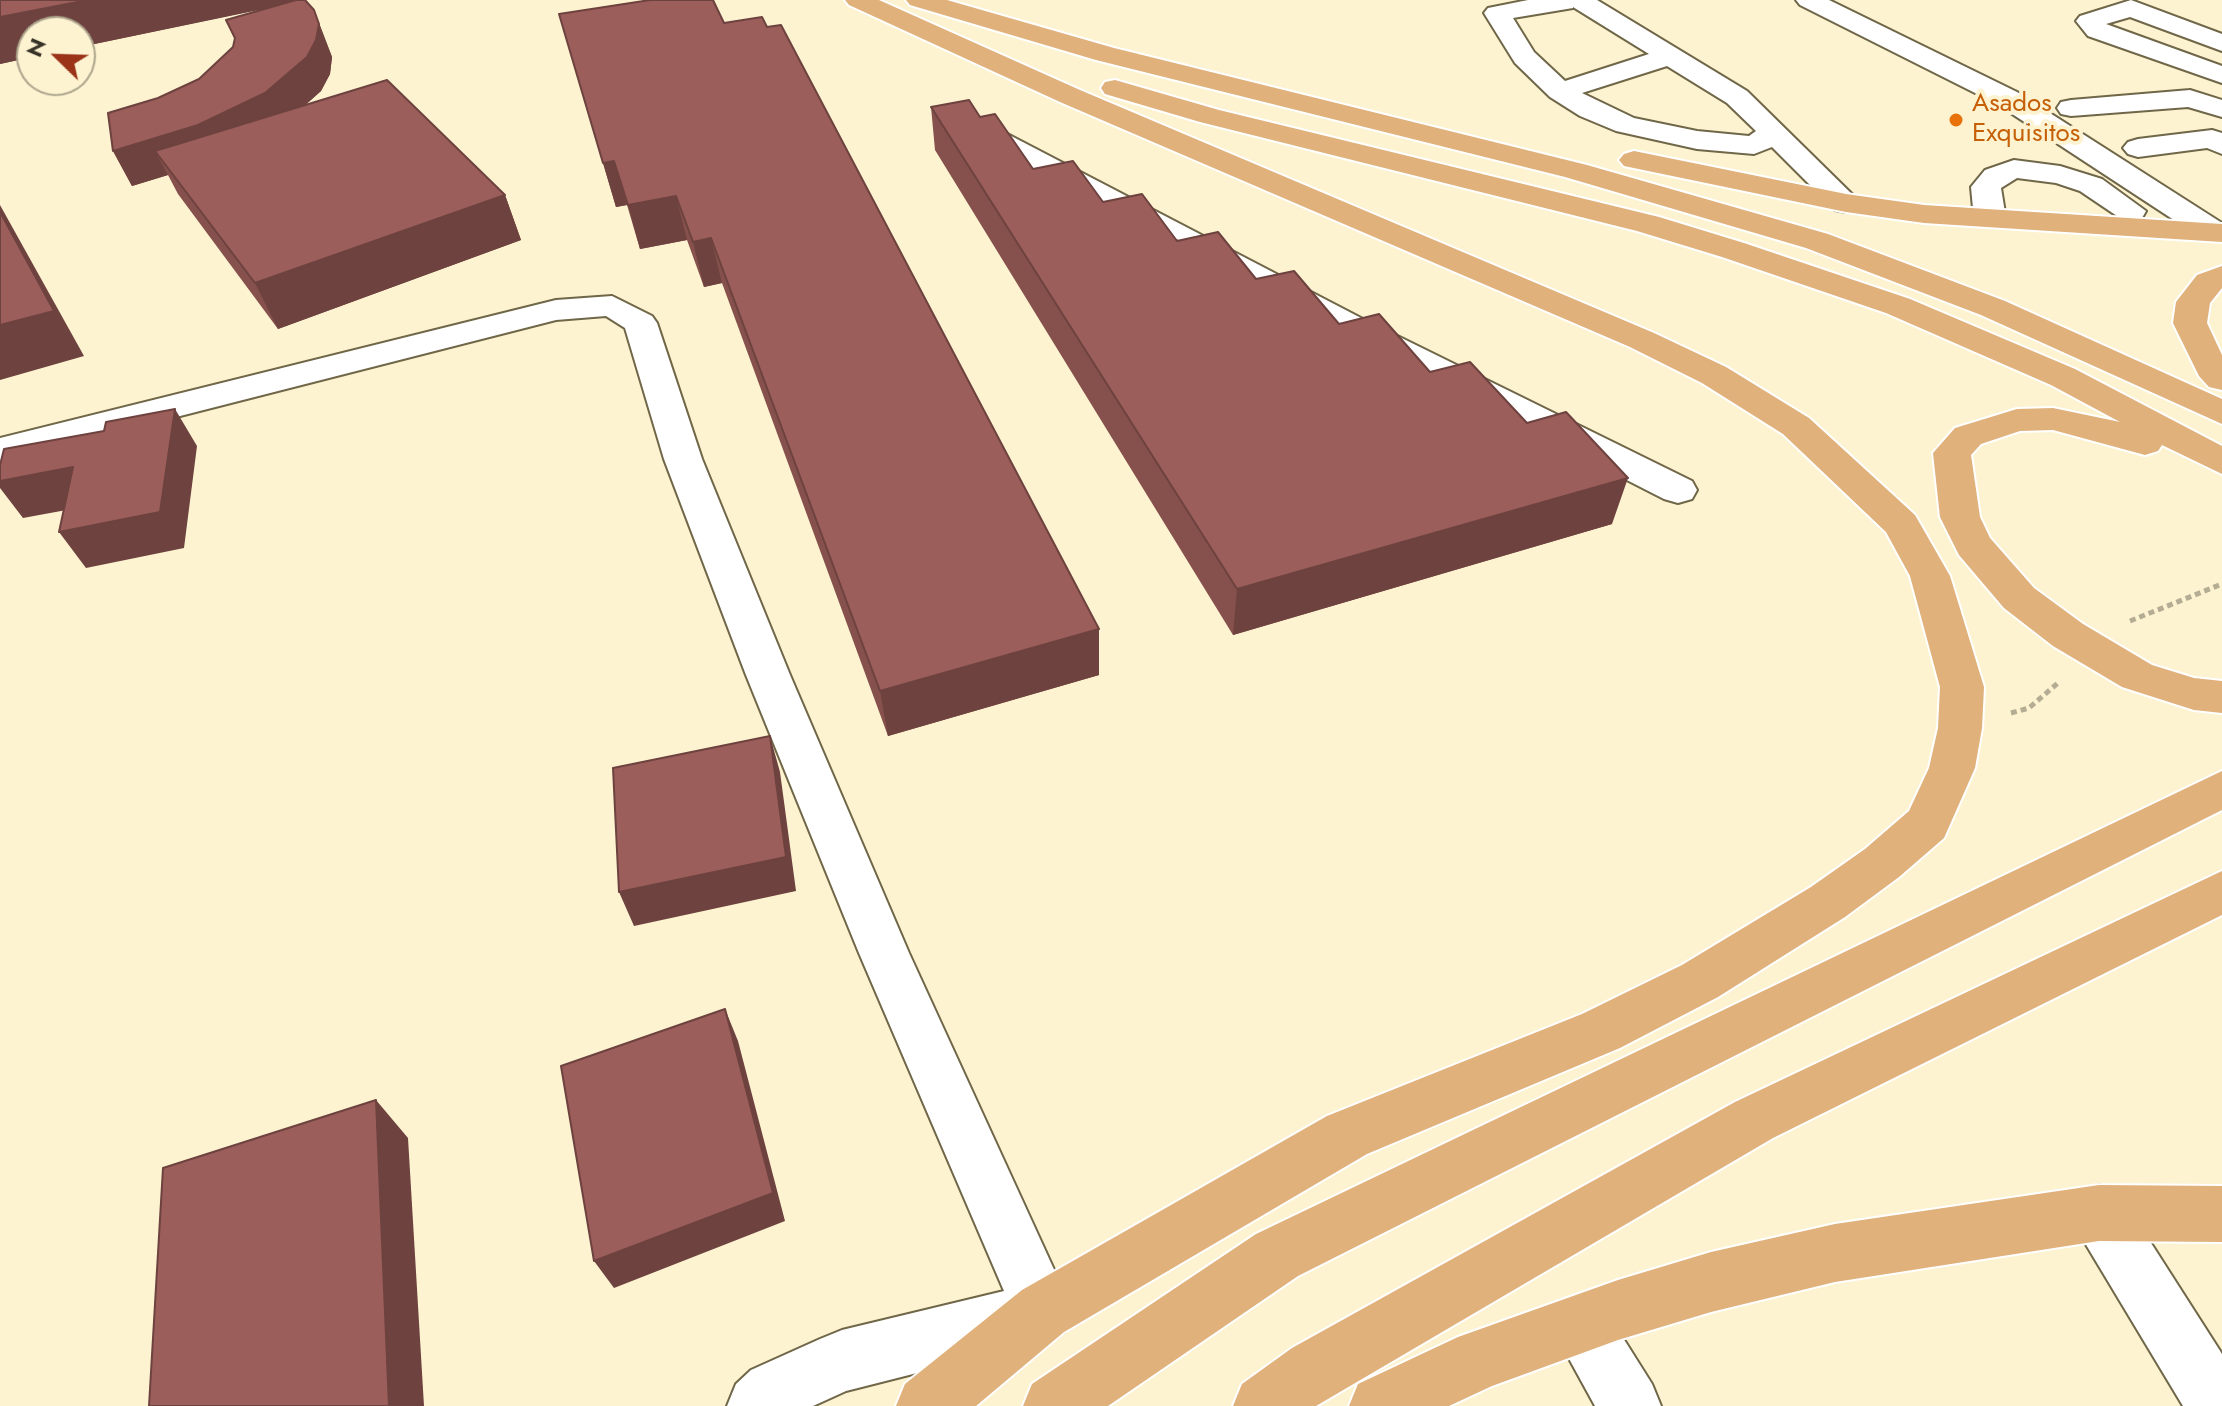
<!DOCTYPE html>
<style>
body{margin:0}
#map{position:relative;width:2222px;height:1406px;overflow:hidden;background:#fdf3d1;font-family:Jost,sans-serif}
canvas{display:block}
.north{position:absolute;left:16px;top:16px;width:80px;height:80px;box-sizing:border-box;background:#fdf3d1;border:2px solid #aea68d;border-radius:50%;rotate:293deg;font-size:22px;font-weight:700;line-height:32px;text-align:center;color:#373326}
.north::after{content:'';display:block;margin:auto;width:28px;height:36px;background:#9b3319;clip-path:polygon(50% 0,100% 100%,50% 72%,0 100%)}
</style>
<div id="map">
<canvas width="2222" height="1406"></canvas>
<div class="north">N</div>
</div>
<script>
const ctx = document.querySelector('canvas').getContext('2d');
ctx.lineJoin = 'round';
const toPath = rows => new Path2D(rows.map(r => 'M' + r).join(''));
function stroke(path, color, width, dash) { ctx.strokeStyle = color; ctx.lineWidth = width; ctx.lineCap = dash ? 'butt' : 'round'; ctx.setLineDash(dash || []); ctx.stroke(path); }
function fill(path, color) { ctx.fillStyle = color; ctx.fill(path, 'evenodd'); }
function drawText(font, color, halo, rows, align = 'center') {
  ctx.font = font + ' Jost,sans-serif'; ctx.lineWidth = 8; ctx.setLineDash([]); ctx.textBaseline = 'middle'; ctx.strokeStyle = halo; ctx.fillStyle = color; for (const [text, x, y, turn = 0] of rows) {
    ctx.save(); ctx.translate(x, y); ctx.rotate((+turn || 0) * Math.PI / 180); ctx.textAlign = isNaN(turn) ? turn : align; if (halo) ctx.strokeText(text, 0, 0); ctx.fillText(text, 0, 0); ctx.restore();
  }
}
const path = toPath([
 [2130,621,2222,584],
 [2011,713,2029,708,2059,682]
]);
const minor = toPath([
 [1528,0,1597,0,1747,91,1861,203,1857,210,1846,212,1835,210,1772,147,1754,154,1697,149,1616,131,1580,116,1550,97,1515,63,1484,13,1488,8,1528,0],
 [1573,8,1573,7,1649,54,1565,81,1534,52,1513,18,1573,8],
 [1667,66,1727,103,1756,131,1749,136,1697,131,1634,118,1582,93,1667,66],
 [1796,0,1829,0,2017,92,2222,223,2222,239,2203,239,1997,104,1800,5,1796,0],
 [2131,0,2222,34,2222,51,2130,17,2106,24,2222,66,2222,83,2088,36,2076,21,2080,16,2131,0],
 [2190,90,2222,100,2222,117,2188,107,2071,116,2061,114,2057,108,2061,102,2071,100,2190,90],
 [967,113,1361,318,1692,481,1697,490,1692,499,1678,503,1664,499,1337,332,957,128,953,122,957,116,967,113],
 [2212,130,2222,133,2222,154,2207,148,2138,157,2128,154,2123,148,2128,142,2138,139,2212,130],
 [2014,160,2060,166,2102,179,2146,211,2142,218,2131,220,2120,218,2080,191,2056,183,2017,178,2001,188,2006,219,2001,226,1979,226,1974,219,1971,187,1985,170,2014,160],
 [612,296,652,316,657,323,702,459,790,675,909,953,1073,1311,1064,1332,1043,1341,846,1391,813,1406,727,1406,736,1384,751,1370,820,1339,842,1330,1004,1291,859,953,746,675,664,459,625,328,606,316,556,320,0,462,0,438,556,300,612,296],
 [2099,1185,2119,1193,2222,1354,2222,1406,2183,1406,2079,1233,2070,1213,2079,1193,2099,1185],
 [1580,1294,1601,1303,1652,1384,1661,1406,1595,1406,1550,1324,1559,1303,1580,1294]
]);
const major = toPath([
 [845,0,879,0,1080,90,1654,333,1726,367,1809,418,1915,515,1950,576,1984,687,1982,728,1975,768,1944,838,1899,877,1845,917,1718,997,1620,1048,1367,1154,1064,1332,976,1406,896,1406,905,1384,1022,1290,1327,1116,1582,1014,1682,965,1811,887,1865,849,1909,811,1929,768,1938,728,1940,687,1910,576,1886,532,1783,434,1702,383,1630,347,1060,102,849,5,845,0],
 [906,0,947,0,1114,48,1587,165,1828,234,2005,301,2222,399,2222,424,1981,315,1806,248,1565,177,1096,60,910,5,906,0],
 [1115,80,1219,110,1659,217,1744,243,1910,299,2075,369,2222,446,2222,474,2162,445,2158,451,2145,455,2053,430,2020,431,1981,444,1971,455,1980,517,1990,538,2034,588,2083,624,2152,665,2194,678,2222,681,2222,713,2194,710,2122,687,2053,646,2004,608,1959,555,1940,517,1933,453,1955,428,2017,409,2053,408,2120,422,2051,385,1886,313,1722,257,1637,231,1200,122,1105,94,1101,88,1105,82,1115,80],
 [1634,151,1846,194,1924,205,2222,224,2222,242,1924,223,1846,212,1624,166,1619,160,1624,154,1634,151],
 [2222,266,2222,288,2210,303,2207,323,2222,355,2222,390,2209,387,2199,376,2173,323,2176,302,2197,275,2222,266],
 [2222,771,2222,810,1298,1276,1108,1406,1023,1406,1032,1384,1256,1234,2222,771],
 [2222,871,2222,915,1773,1138,1316,1406,1233,1406,1242,1384,1292,1348,1735,1102,2222,871],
 [2099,1185,2222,1186,2222,1242,2099,1241,1835,1282,1711,1312,1618,1340,1492,1386,1449,1406,1349,1406,1358,1384,1458,1337,1618,1280,1711,1252,1835,1224,2099,1185]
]);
const wall = toPath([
 [0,0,307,0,305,0,314,10,332,57,330,74,321,91,305,105,505,195,521,240,278,329,178,194,168,175,132,186,113,151,158,98,199,79,233,47,235,40,226,20,266,8,80,47,80,32,32,32,32,57,0,64],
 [559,14,724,23,1099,629,1099,675,888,736,722,283,704,287,687,240,640,249,627,205,616,207],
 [931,107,980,117,1033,169,1103,202,1256,279,1430,372,1612,524,1233,635,935,150]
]);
const shadedWall = toPath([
 [88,0,307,0,80,47,80,32,32,32,32,57,0,64,0,17],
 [314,10,332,57,330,74,321,91,281,127,155,151,168,175,132,186,113,151],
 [614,161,627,205,616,207,603,163],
 [505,195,521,240,278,329,255,283],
 [676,196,687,240,640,249,628,205],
 [0,205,84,356,0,380],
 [711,238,722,283,704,287,693,242],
 [175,409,197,446,184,548,86,568,59,532],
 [73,467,99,504,23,518,0,488,0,481],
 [1628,478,1612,524,1233,635,1237,589],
 [1099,629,1099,675,888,736,880,691],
 [770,736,780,772,796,891,634,926,619,892],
 [725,1009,738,1041,785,1221,614,1288,594,1261],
 [376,1100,408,1138,424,1406,389,1406]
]);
const building = toPath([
 [0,0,88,0,0,17,0,0],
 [296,0,305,0,314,10,319,24,316,40,307,57,265,93,198,125,113,151,108,113,158,98,199,79,233,47,235,38,226,20,296,0],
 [650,0,713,0,724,23,762,17,767,27,781,25,1099,629,880,691,711,238,693,242,676,196,628,205,614,161,603,163,559,14,650,0],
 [387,80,505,195,255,283,155,151,387,80],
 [969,100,980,117,995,114,1033,169,1073,161,1103,202,1142,194,1177,241,1218,232,1256,279,1294,271,1339,324,1379,314,1430,372,1470,362,1527,423,1566,412,1628,478,1237,589,931,107,969,100],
 [0,212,54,311,0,325,0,212],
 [175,409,160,512,59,532,73,467,0,481,0,465,4,449,104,431,106,422,175,409],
 [770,736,786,857,619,892,613,768,770,736],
 [725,1009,773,1193,594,1261,561,1066,725,1009],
 [376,1100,389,1406,149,1406,163,1168,376,1100]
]);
const markers = [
 [1956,120,8,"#e8710a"]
];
const farFoodnames = [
 ["Asados",1972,105],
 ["Exquisitos",1972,135]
];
stroke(minor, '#706749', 4);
stroke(major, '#fff', 4);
stroke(path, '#b5ad93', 5, [6, 4]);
fill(minor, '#fff');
fill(major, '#e0b17b');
fill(wall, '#86514d');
fill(shadedWall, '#6d423f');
fill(building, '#9c5e5a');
stroke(building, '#6d423f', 2);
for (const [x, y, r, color] of markers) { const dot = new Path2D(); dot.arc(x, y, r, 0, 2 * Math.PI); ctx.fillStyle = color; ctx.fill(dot); stroke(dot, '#fdf3d1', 3); }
drawText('26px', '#c56008', '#fdf3d1', farFoodnames, 'left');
</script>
